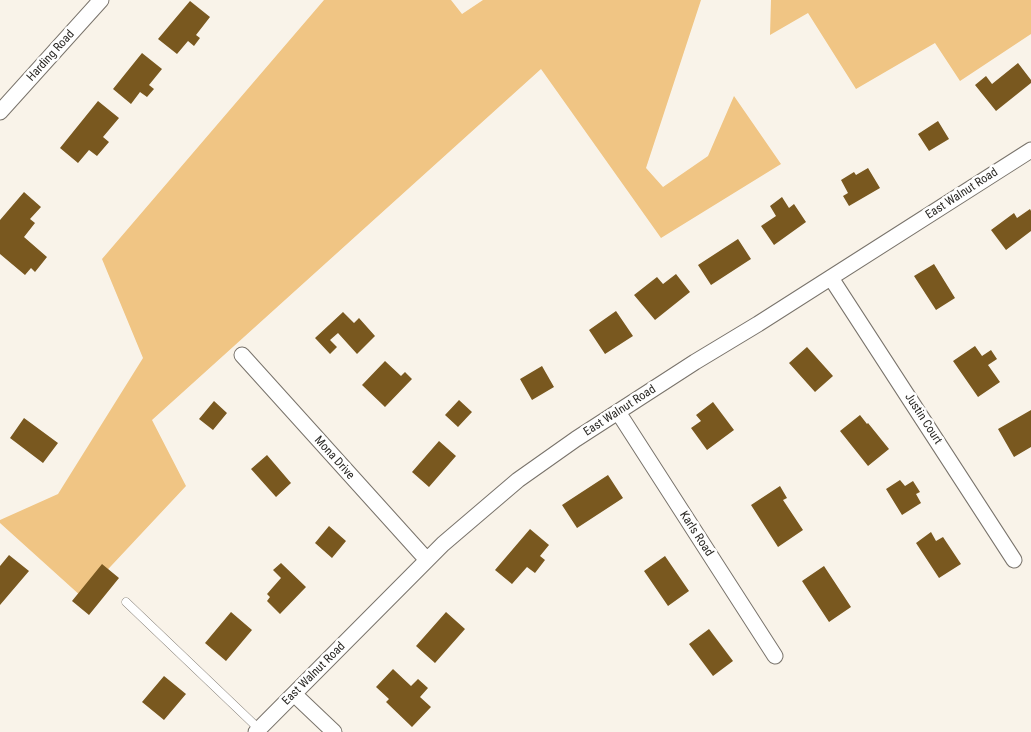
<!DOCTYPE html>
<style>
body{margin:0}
canvas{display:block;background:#f9f3e9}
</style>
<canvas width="1031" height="732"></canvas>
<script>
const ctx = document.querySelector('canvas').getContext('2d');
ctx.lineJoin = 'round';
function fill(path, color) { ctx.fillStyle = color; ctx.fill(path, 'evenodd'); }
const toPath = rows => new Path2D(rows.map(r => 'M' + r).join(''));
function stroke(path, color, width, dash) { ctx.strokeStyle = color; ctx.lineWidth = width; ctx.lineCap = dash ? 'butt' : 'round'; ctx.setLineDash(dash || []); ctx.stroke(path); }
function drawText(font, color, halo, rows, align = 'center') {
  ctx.font = font + ' "Roboto Condensed",sans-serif'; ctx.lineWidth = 5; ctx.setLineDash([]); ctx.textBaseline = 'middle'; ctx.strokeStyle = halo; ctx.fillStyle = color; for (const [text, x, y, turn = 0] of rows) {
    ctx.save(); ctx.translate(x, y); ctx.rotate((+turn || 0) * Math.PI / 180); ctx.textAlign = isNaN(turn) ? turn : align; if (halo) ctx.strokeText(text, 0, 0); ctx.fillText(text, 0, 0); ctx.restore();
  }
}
const green = toPath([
 [324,0,451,0,462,14,483,0,701,0,646,168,663,187,708,156,734,96,781,164,661,238,541,69,152,420,186,486,82,597,0,523,0,520,58,494,143,358,102,259],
 [771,0,1031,0,1031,34,960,81,935,43,856,89,808,13,770,35]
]);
const building = toPath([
 [190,1,210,17,196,35,200,38,194,46,188,41,177,54,158,39],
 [142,53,162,69,149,85,154,89,147,97,140,92,131,104,113,89],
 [1018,63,1031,80,1031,83,996,111,975,85,986,76,992,84],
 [98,101,119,118,103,137,109,142,97,156,89,150,78,163,60,148],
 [938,121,949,139,929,151,918,134],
 [868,168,880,188,849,206,843,196,848,193,841,180,854,172,856,175],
 [24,192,41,207,30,219,35,223,24,237,47,257,35,272,31,268,25,275,0,254,0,220],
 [782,197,789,208,794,204,806,222,774,245,761,226,776,216,770,206],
 [1030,209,1031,211,1031,231,1006,250,991,230,1014,213,1017,218],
 [738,239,751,259,711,285,698,265],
 [934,264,955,298,936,310,914,276],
 [676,274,690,292,655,320,634,295,657,277,663,284],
 [616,311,633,336,605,354,589,330],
 [343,312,354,323,359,318,375,336,357,354,338,333,330,340,337,347,330,354,315,338],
 [975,346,982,356,991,350,997,359,988,365,1000,382,978,397,953,361],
 [807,347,833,376,815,392,789,363],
 [385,361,401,376,405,372,412,379,385,407,362,385],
 [542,366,554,387,532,400,520,379],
 [459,400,472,412,458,427,445,415],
 [214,401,227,413,213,430,199,419],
 [713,402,734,430,707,450,691,428,701,421,696,415],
 [1031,410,1031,447,1014,457,998,429],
 [860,415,867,424,868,423,889,449,868,466,840,431],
 [24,418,58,443,43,463,10,438],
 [439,441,456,456,429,487,412,472],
 [267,455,291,483,276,497,251,469],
 [608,475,623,498,577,528,562,505],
 [900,480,905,486,913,481,920,492,916,494,921,503,902,515,886,489],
 [780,486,787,498,783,500,803,530,778,547,751,505],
 [329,526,346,541,332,558,315,543],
 [530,529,549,545,540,556,545,560,535,573,527,567,512,584,495,570],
 [931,532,936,541,943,537,961,564,939,578,916,543],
 [9,555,29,571,0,605,0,566],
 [665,556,689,591,668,606,644,571],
 [281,563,306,587,280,614,267,601,270,597,267,594,281,578,273,570],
 [102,564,119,578,89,615,72,601],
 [824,566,851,607,829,622,802,581],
 [231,612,252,630,226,661,205,643],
 [446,612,465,629,435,663,416,646],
 [709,629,733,661,713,676,689,644],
 [393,669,411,686,418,679,428,688,420,697,431,707,412,727,386,702,389,699,376,687],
 [164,676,186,694,164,720,142,702]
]);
const service = toPath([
 [126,602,259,729]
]);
const minor = toPath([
 [0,112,101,0],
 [831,278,1014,560],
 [242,355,427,560],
 [618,412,775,656],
 [294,694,334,732],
 [256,732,443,544,518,480,576,439,695,362,758,324,1031,150]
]);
const streetNames = [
 ["Harding Road",51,56,-48],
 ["East Walnut Road",962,194,-33],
 ["East Walnut Road",620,411,-33],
 ["Justin Court",923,419,57],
 ["Mona Drive",334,458,48],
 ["Karls Road",696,534,57],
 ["East Walnut Road",314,674,-45]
];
fill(green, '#f0c584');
fill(building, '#79581f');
stroke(service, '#79736b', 9);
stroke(minor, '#79736b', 17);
stroke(service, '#fff', 8);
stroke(minor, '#fff', 15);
drawText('12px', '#2a2824', '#fff', streetNames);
</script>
